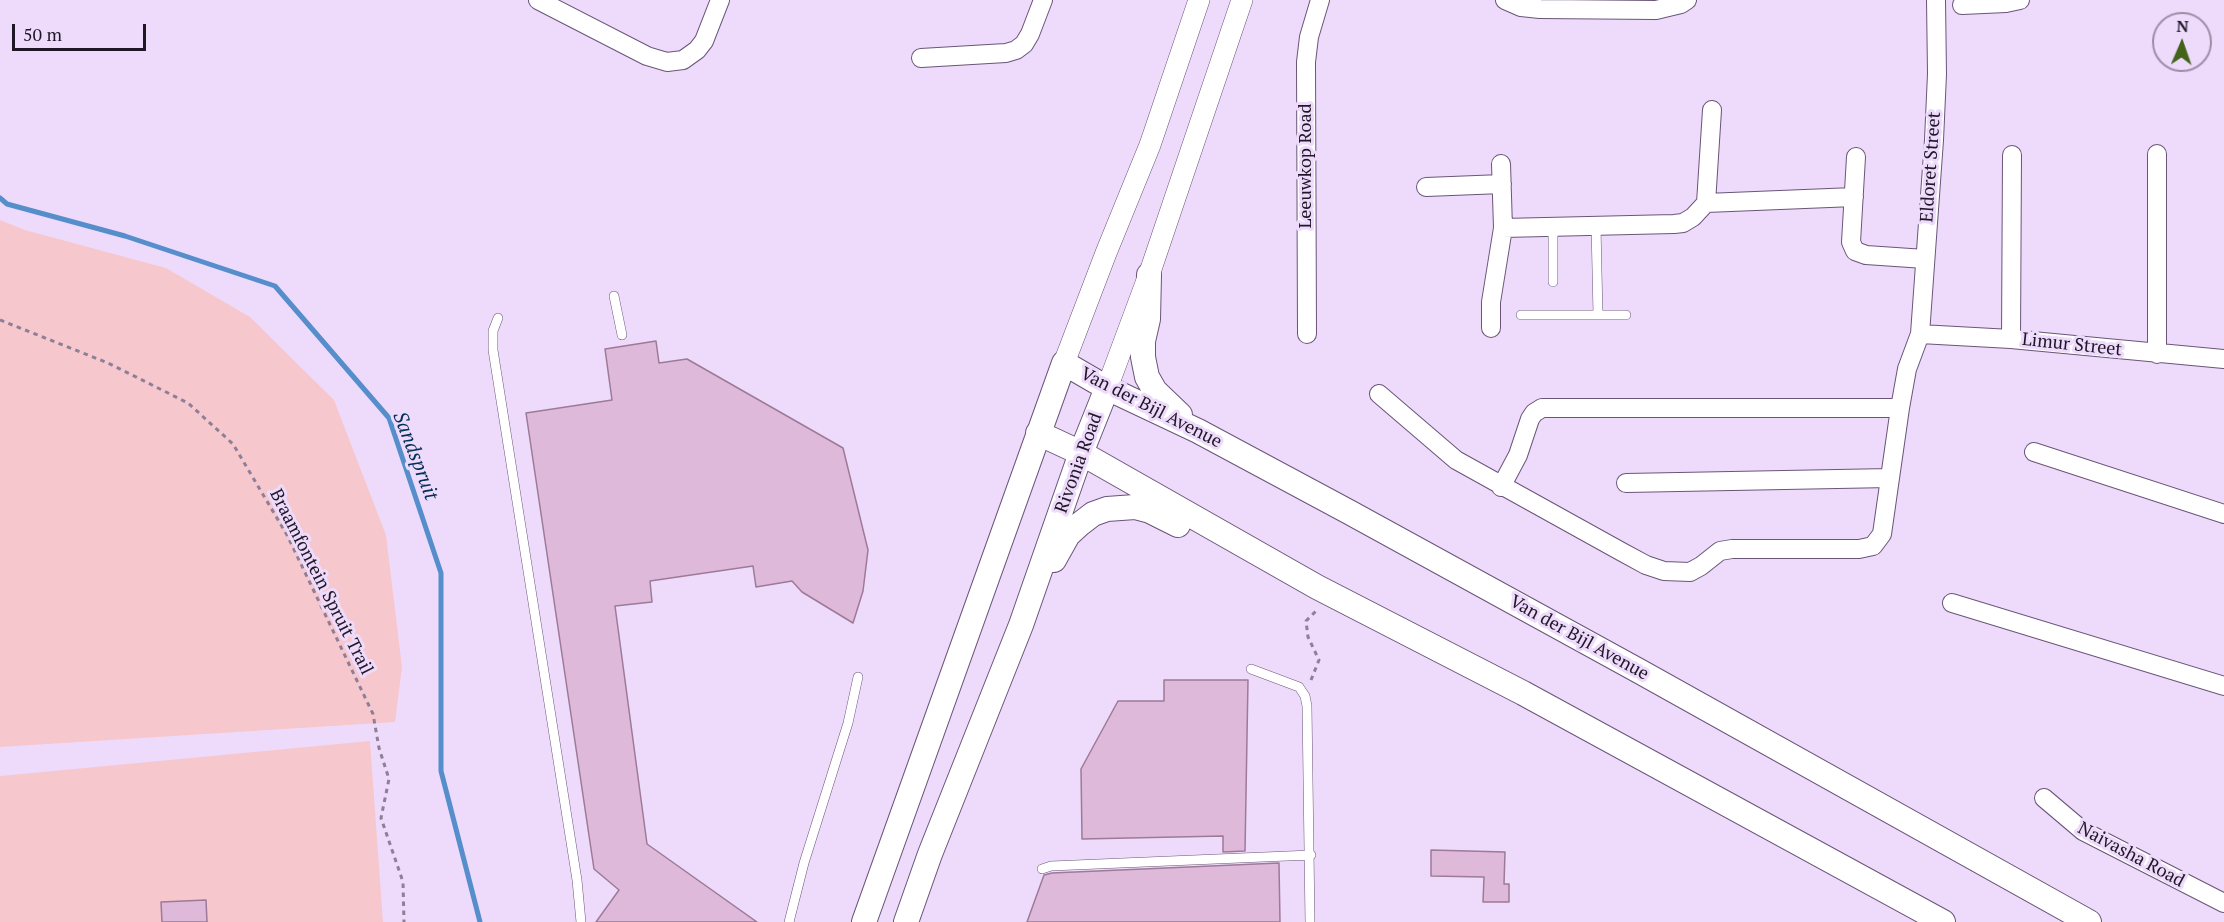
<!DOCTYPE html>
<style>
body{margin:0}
#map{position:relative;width:2224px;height:922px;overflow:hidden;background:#eedbfc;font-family:"PT Serif",serif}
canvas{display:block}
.north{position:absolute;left:2152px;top:12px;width:60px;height:60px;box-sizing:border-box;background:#eedbfc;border:2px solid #9c8da6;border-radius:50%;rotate:2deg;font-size:16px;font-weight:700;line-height:24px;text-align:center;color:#201726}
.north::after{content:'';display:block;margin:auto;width:21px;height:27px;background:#42631a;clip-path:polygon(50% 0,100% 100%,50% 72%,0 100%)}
.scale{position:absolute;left:12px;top:24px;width:134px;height:27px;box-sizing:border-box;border:3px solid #201726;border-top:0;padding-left:8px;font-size:18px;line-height:21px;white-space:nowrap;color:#201726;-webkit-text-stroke:4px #eedbfc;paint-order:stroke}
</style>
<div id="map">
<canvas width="2224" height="922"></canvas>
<div class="north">N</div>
<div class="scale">50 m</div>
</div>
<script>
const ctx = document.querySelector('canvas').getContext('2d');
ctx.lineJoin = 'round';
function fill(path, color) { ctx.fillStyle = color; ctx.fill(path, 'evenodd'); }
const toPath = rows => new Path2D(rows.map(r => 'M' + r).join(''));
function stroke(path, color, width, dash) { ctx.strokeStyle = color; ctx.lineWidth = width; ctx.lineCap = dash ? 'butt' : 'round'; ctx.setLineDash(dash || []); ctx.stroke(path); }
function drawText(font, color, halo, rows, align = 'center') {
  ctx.font = font + ' "PT Serif",serif'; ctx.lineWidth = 6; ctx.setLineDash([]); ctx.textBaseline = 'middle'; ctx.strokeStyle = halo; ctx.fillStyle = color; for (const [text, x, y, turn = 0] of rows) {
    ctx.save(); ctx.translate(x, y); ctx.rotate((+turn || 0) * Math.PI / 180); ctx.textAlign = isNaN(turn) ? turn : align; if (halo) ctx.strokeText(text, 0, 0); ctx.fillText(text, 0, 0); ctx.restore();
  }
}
const green = toPath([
 [0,220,25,230,166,268,250,317,334,400,386,535,402,667,395,722,0,747],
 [370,741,383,922,0,922,0,776]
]);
const stream = toPath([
 [0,198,7,204,125,236,275,286,389,418,441,573,441,771,480,922]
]);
const building = toPath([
 [656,341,659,363,687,359,843,448,868,550,863,591,853,623,802,592,792,581,756,587,753,566,650,581,652,602,615,606,647,844,757,922,596,922,619,890,594,869,526,413,612,400,605,349,656,341],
 [1164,680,1248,680,1245,851,1223,852,1223,836,1082,839,1081,769,1118,701,1164,701,1164,680],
 [1431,850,1505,852,1504,884,1509,884,1509,902,1483,902,1484,877,1431,876,1431,850],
 [1279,863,1280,922,1027,922,1044,875,1052,873,1279,863],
 [206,900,207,922,162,922,161,902,206,900]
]);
const path = toPath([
 [0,320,108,363,188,403,233,444,287,535,373,714,379,748,389,779,381,818,403,882,404,922],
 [1311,680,1319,660,1308,637,1306,621,1318,609]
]);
const service = toPath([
 [1553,282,1553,227],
 [614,296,622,335],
 [1521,315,1598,315,1596,226],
 [1598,315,1626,315],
 [498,318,493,331,493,350,577,880,581,922],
 [1251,669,1299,687,1305,696,1307,706,1310,922],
 [1042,869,1051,866,1311,855],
 [789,922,804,863,848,723,858,677]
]);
const minor = toPath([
 [538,0,647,56,667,62,683,60,697,50,704,41,720,0],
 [1505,0,1521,7,1540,9,1656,10,1681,4,1687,0],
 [1962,5,2006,3,2020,0],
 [921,58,1006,53,1016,50,1024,44,1030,34,1043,0],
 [1856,157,1851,242,1855,251,1866,255,1925,259],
 [1426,187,1502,184],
 [1706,203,1712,110],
 [1503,228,1674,224,1683,223,1693,217,1706,203,1854,197],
 [1491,328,1491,302,1503,228,1501,164],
 [1307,334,1306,62,1309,37,1320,0],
 [1920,334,2011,339,2224,359],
 [2011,339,2012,155],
 [2157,354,2157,154],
 [1379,394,1456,460,1622,552,1646,565,1664,571,1690,572,1701,566,1720,551,1732,549,1859,549,1873,546,1882,534,1900,408,1907,369,1920,334,1934,140,1937,74,1936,0],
 [2034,452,2224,514],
 [1626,483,1890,478],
 [1501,487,1518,455,1530,419,1534,413,1542,408,1900,408],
 [1952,603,2224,686],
 [2044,798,2083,831,2224,903]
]);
const tertiary = toPath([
 [1064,363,1106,253,1150,145,1199,0],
 [1107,388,1149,275,1242,0]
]);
const secondary = toPath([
 [1149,275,1148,319,1143,341,1143,357,1147,377,1155,391,1180,415],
 [1038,433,1081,453,1317,587,1523,693,1943,922],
 [1054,560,1068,535,1080,524,1093,514,1107,509,1135,507,1150,511,1178,525],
 [864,922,1064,363,1107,388,1198,431,1349,512,1639,671,2089,922],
 [906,922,930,854,1021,625,1081,453,1107,388]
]);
const streetNames = [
 ["Leeuwkop Road",1306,166,-90],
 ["Eldoret Street",1931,167,-86],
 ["Limur Street",2072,345,6],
 ["Van der Bijl Avenue",1151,408,27],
 ["Rivonia Road",1079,463,-70],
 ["Braamfontein Spruit Trail",321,582,63],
 ["Van der Bijl Avenue",1579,638,29],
 ["Naivasha Road",2131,855,28]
];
const waterNames = [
 ["Sandspruit",415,456,69]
];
fill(green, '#f6c8cd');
stroke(stream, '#558eca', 5);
fill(building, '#dfb9da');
stroke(building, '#9d7a98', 1.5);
stroke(service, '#6a5578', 10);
stroke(minor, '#6a5578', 20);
stroke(tertiary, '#6a5578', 22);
stroke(secondary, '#6a5578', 26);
stroke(path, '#8d7f97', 3, [4.5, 4.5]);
stroke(service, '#fff', 9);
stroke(minor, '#fff', 18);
stroke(tertiary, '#fff', 21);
stroke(secondary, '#fff', 24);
drawText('18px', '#201726', '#eedbfc', streetNames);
drawText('italic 20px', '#042f56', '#eedbfc', waterNames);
</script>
